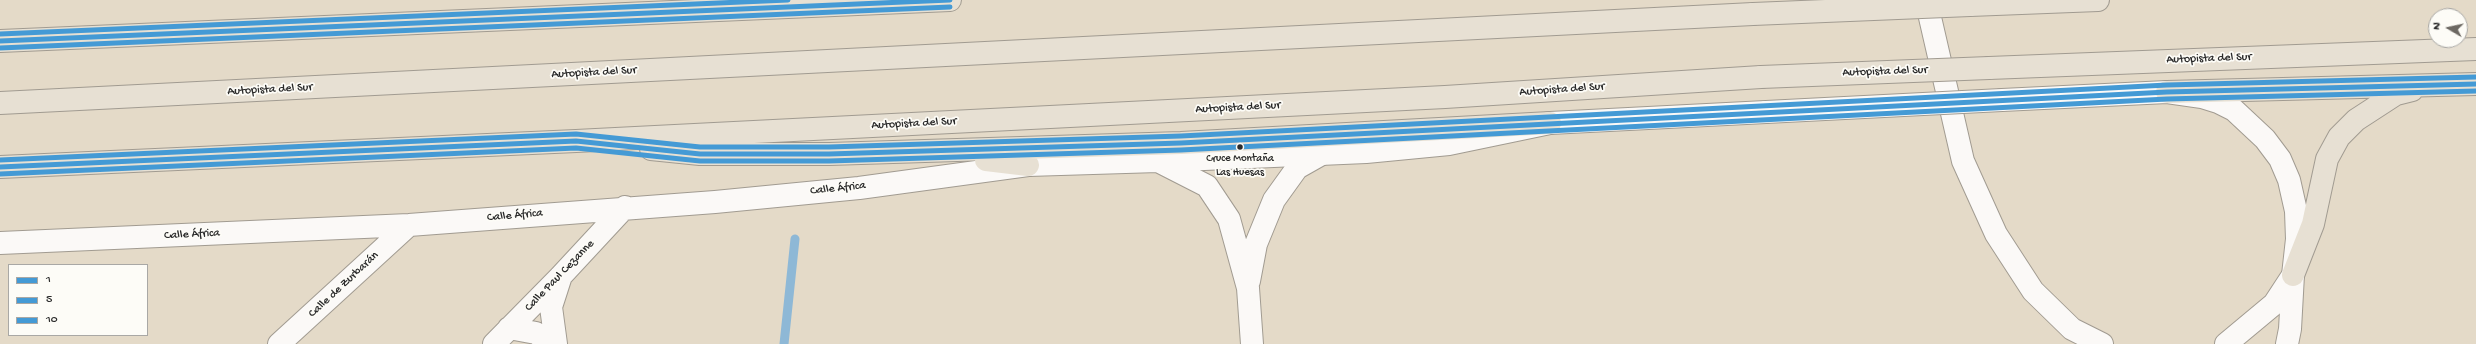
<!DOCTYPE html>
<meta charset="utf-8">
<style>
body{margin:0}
#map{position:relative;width:2476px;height:344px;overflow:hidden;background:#e4dac8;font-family:"Gochi Hand",sans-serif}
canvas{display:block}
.legend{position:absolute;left:8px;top:264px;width:140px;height:72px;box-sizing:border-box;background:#fdfcf7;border:1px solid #a9a8a5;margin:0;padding:5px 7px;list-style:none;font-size:12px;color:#2b2b2b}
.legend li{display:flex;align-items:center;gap:8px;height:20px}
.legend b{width:20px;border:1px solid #a9a8a5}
.north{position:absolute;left:2428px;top:8px;width:40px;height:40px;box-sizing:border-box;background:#fdfcf7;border:1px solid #a9a8a5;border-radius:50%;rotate:279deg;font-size:11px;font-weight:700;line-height:16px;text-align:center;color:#2b2b2b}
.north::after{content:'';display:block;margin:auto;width:14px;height:18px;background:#6c6862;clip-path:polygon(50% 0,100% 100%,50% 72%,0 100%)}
</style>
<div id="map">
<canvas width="2476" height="344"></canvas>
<ul class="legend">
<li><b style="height:5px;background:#449ad5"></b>1</li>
<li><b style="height:5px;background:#449ad5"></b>5</li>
<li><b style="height:5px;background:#449ad5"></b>10</li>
</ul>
<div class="north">N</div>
</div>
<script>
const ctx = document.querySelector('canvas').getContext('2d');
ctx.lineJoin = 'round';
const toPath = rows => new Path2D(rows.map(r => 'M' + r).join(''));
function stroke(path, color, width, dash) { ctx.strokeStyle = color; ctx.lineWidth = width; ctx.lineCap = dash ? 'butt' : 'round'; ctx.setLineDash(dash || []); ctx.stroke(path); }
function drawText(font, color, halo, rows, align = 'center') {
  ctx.font = font + ' "Gochi Hand",sans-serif'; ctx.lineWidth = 3.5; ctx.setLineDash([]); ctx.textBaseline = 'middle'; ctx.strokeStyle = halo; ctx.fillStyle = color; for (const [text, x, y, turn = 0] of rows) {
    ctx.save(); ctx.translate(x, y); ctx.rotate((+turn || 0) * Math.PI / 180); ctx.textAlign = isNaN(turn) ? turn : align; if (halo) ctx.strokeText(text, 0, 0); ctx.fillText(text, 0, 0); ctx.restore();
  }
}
const stream = toPath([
 [784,344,795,239]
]);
const minor = toPath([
 [0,243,409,225,715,202,859,188,1028,165,1158,161,1207,186,1229,219,1248,288,1252,344],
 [1249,281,1256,244,1274,200,1297,168,1320,155],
 [509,328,536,333,551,344],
 [279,344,409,225],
 [494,344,560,277,625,207],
 [556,344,551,307,560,279],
 [2287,344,2290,329,2293,275]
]);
const tertiary = toPath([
 [1926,0,1963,161,1996,234,2033,291,2072,329,2102,344],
 [2002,100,2167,92,2202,97,2218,102,2234,110,2265,139,2280,159,2289,180,2296,211,2297,239,2293,275,2274,304,2226,344],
 [1158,161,1366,152,1449,144,1550,123,1766,112]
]);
const motorway = toPath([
 [1970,5,2098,0],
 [0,41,950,0],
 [1989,68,2476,49],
 [2167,92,2476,84],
 [0,103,1753,14],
 [651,149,700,154,829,154,1181,143,1550,123],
 [986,160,1028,165],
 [0,167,576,141,1445,97,1761,77],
 [2293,275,2313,224,2327,159,2339,137,2356,120,2396,94,2412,90]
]);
const tertiaryBridge = toPath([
 [1766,112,2002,100]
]);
const motorwayBridge = toPath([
 [1753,14,1970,5],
 [1761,77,1989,68]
]);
const bus1 = toPath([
 [0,41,950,0],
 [0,167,576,141,700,154,829,154,1181,143,2167,92,2476,84]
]);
const bus2 = toPath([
 [0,48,950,7],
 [0,174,576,148,700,161,829,161,1181,150,2167,99,2476,91]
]);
const bus3 = toPath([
 [0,34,788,0],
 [0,160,576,134,700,147,829,147,1181,136,2167,85,2476,77]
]);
const markers = [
 [1240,147,3.5,"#2b2b2b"]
];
const busNames = [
 ["Cruce Montaña",1240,159],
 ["Las Huesas",1240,173]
];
const streetNames = [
 ["Autopista del Sur",2209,59,-2],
 ["Autopista del Sur",1885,72,-2],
 ["Autopista del Sur",594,73,-3],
 ["Autopista del Sur",270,90,-3],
 ["Autopista del Sur",1562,90,-4],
 ["Autopista del Sur",1238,108,-3],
 ["Autopista del Sur",914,124,-3],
 ["Calle África",838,189,-6],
 ["Calle África",515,216,-5],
 ["Calle África",192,235,-3],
 ["Calle Paul Cezanne",560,276,-46],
 ["Calle de Zurbarán",344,285,-43]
];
stroke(stream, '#8eb8d6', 9);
stroke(minor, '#a19b91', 24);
stroke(tertiary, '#a19b91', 24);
stroke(motorway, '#a19b91', 24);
stroke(minor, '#fbf9f7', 22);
stroke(tertiary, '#fbf9f7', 22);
stroke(motorway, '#e7e0d3', 22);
stroke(tertiaryBridge, '#a19b91', 24, []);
stroke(motorwayBridge, '#a19b91', 24, []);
stroke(tertiaryBridge, '#fbf9f7', 22);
stroke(motorwayBridge, '#e7e0d3', 22);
stroke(bus1, '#449ad5', 5);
stroke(bus2, '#449ad5', 5);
stroke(bus3, '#449ad5', 5);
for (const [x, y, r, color] of markers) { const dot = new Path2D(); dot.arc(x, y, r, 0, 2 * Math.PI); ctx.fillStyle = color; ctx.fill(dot); stroke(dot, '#fdfcf7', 1.5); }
drawText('11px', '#2b2b2b', '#fdfcf7', busNames);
drawText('12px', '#2b2b2b', '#fdfcf7', streetNames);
</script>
